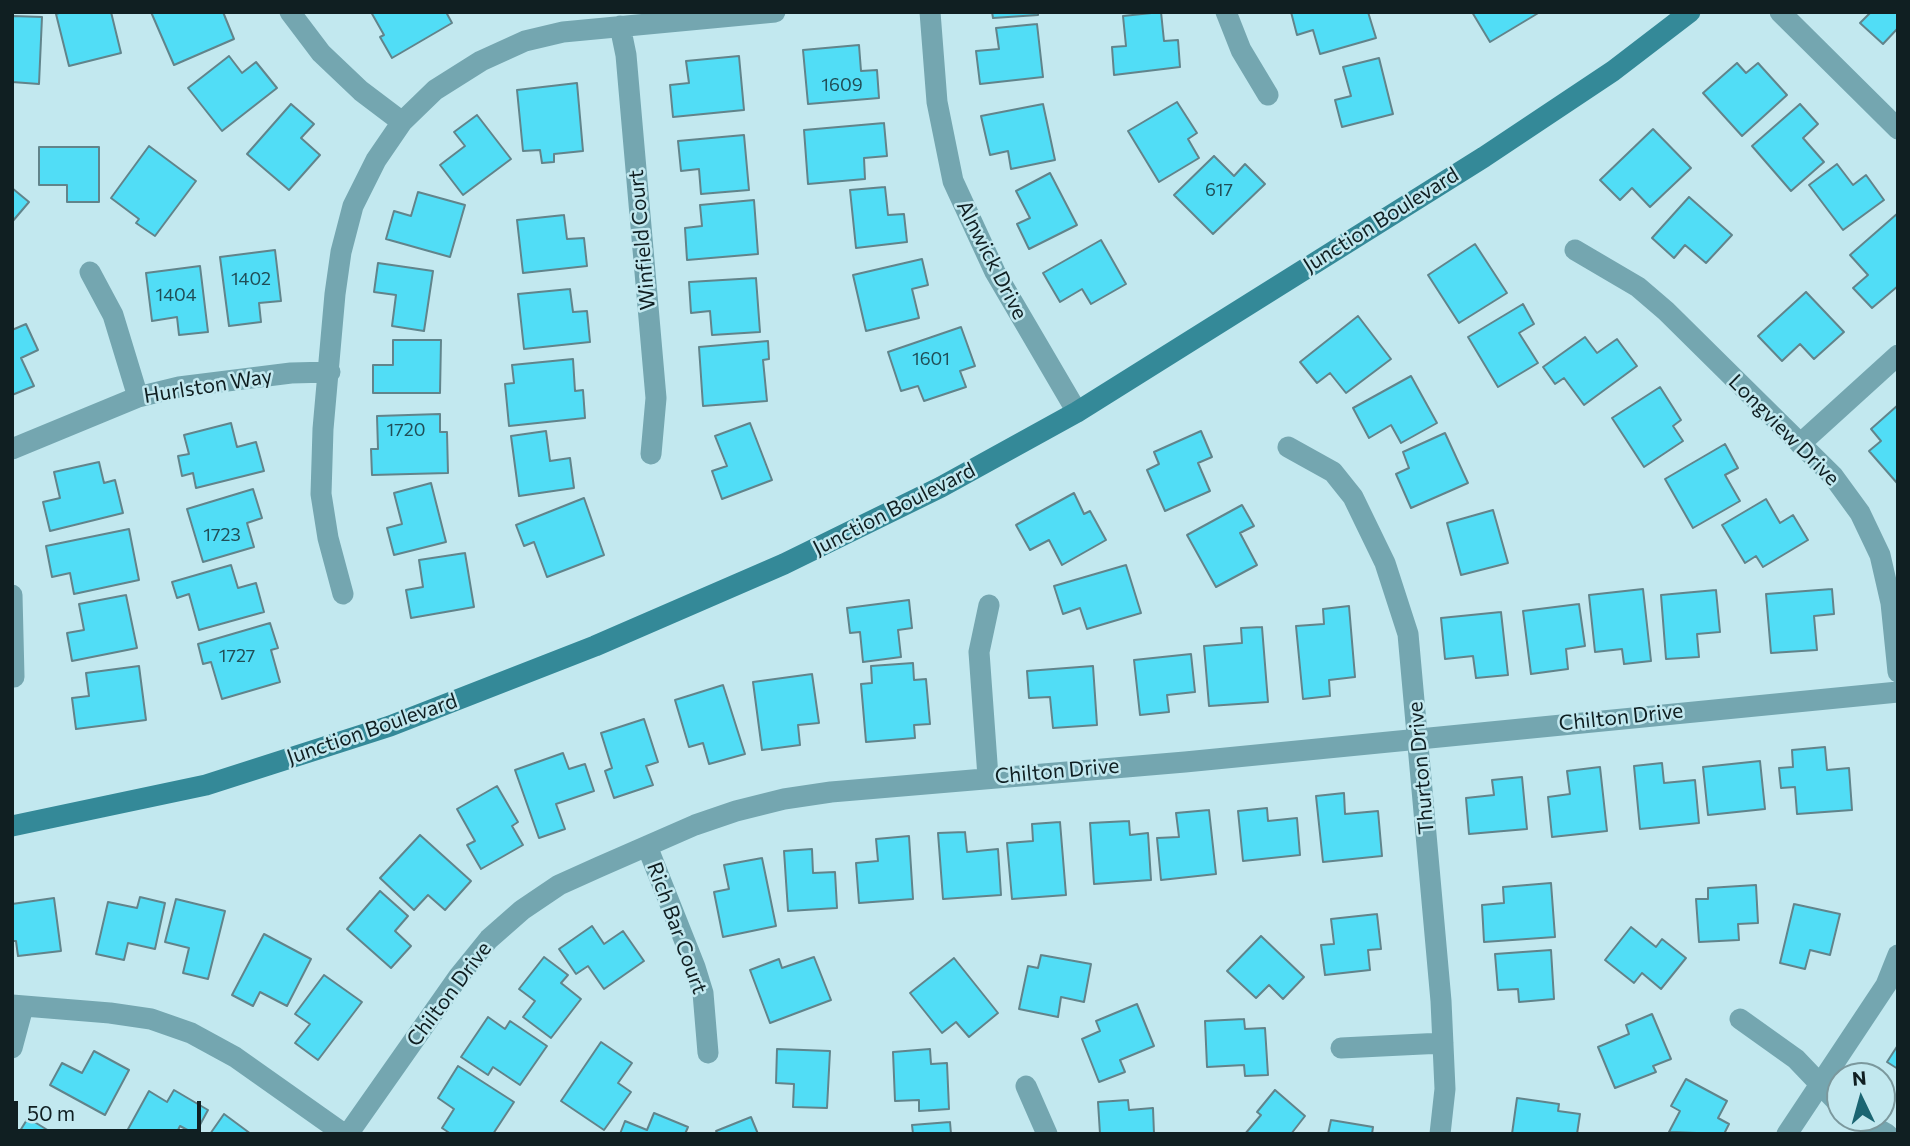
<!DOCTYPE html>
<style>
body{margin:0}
#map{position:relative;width:1910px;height:1146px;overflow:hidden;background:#c2e8ef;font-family:Commissioner,sans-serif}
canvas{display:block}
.frame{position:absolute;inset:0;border:14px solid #101f22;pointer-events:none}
.north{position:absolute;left:1826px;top:1062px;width:70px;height:70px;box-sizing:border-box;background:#c2e8ef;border:2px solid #7b989d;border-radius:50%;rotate:355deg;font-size:19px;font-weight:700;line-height:28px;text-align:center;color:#101f22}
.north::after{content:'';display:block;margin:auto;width:24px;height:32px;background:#1b6572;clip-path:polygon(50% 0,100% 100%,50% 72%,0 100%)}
.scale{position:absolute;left:14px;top:1101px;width:187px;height:32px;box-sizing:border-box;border:4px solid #101f22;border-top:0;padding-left:9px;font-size:21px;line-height:24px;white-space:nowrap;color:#101f22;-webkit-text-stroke:5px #c2e8ef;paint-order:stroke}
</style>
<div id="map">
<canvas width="1910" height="1146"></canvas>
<div class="frame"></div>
<div class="north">N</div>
<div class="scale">50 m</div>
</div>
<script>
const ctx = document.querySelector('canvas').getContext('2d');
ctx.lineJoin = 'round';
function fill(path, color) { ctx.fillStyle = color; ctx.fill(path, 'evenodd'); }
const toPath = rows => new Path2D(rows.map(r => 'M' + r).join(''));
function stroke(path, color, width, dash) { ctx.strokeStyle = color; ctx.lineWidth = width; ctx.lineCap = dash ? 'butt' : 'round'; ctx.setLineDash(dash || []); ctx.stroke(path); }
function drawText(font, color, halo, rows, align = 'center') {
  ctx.font = font + ' Commissioner,sans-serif'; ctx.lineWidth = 5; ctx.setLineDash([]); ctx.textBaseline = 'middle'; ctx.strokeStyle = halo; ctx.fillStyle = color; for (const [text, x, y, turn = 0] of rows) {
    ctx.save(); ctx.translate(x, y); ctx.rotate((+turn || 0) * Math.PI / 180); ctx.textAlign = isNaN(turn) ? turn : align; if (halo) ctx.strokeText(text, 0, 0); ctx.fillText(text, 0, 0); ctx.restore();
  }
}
const building = toPath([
 [62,12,111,12,121,53,69,66,56,14,62,12],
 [151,12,223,12,234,39,174,65,151,12],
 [371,12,446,12,452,23,392,58,380,37,384,35,371,12],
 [992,12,1038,12,1038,15,993,18,992,12],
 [1161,12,1164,41,1178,40,1180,67,1114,75,1112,47,1126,46,1123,16,1161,12],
 [1291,12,1368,12,1376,38,1320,54,1313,30,1297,35,1291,12],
 [1472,12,1540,12,1490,42,1472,12],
 [1871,12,1898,12,1898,28,1883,44,1860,23,1871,12],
 [12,16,42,17,39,84,12,82,12,16],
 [1037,24,1043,77,980,84,976,51,999,49,996,28,1037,24],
 [859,45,861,71,877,70,879,98,808,104,803,50,859,45],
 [229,56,242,73,256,62,277,88,222,131,188,88,229,56],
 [739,56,744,110,673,117,670,85,689,83,686,61,739,56],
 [1379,58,1393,114,1342,127,1335,100,1351,96,1343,67,1379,58],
 [1737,63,1746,73,1758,63,1787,95,1742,136,1703,93,1737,63],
 [577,83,583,151,554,154,554,162,542,163,540,150,523,151,517,90,577,83],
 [1177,102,1197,133,1188,139,1199,158,1159,182,1128,131,1177,102],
 [291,104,314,124,301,138,320,155,289,190,247,154,291,104],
 [1043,104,1055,160,1011,169,1008,151,990,155,981,116,1043,104],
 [1800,104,1818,124,1803,138,1824,162,1791,191,1752,146,1800,104],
 [477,115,511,159,463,195,440,165,465,146,454,132,477,115],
 [884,123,887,156,864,158,865,179,808,184,804,130,884,123],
 [1653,129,1691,168,1650,207,1632,188,1620,200,1600,180,1653,129],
 [744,135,749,190,701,194,699,169,681,171,678,141,744,135],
 [149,146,196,181,155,236,136,223,139,219,111,198,149,146],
 [39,147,99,147,99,202,67,202,67,185,39,185,39,147],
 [1214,156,1234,176,1245,164,1265,184,1213,234,1174,195,1214,156],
 [1837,164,1853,185,1866,175,1884,200,1843,230,1809,185,1837,164],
 [1050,173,1077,225,1029,249,1017,224,1030,218,1016,191,1050,173],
 [885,187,888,215,904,214,907,242,856,248,850,190,885,187],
 [12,188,29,202,12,222,12,188],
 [418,192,465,205,450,257,386,239,394,211,411,216,418,192],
 [1689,197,1732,235,1706,263,1685,245,1674,258,1652,238,1689,197],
 [754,200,758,254,687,260,685,228,702,226,700,205,754,200],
 [1898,213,1898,286,1872,308,1853,288,1868,275,1850,255,1898,213],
 [564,215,567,239,584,238,587,266,523,273,517,220,564,215],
 [1101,240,1126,284,1091,304,1082,289,1060,302,1043,273,1101,240],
 [1475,244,1507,293,1459,323,1428,275,1475,244],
 [275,250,281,301,259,303,261,322,229,326,220,257,275,250],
 [922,259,928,285,912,289,919,318,866,331,853,275,922,259],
 [378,263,433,271,424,331,392,326,396,295,374,292,378,263],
 [200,266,208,332,179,335,177,317,152,321,146,273,200,266],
 [756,278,760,332,712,335,710,311,691,313,689,282,756,278],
 [570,289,573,312,587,311,590,342,524,349,518,294,570,289],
 [1806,292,1844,332,1814,359,1800,344,1782,361,1758,336,1806,292],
 [1523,304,1534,324,1519,333,1538,363,1498,387,1468,337,1523,304],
 [1358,316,1391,359,1346,393,1330,373,1317,383,1300,362,1358,316],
 [26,324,38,350,21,358,34,386,12,395,12,330,26,324],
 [961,327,975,366,960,371,966,387,924,401,918,386,901,391,888,352,961,327],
 [1585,337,1597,353,1617,339,1637,366,1584,405,1564,378,1555,384,1543,367,1585,337],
 [393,340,441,340,440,393,373,393,373,365,393,365,393,340],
 [768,341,769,359,763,360,767,401,703,406,699,347,768,341],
 [573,359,575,391,583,390,585,418,509,426,505,384,514,383,512,365,573,359],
 [1411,376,1437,423,1401,443,1391,425,1369,438,1353,408,1411,376],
 [1660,387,1681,420,1673,426,1683,441,1644,467,1612,418,1660,387],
 [1898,405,1898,482,1897,483,1869,451,1881,441,1871,429,1898,405],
 [440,414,440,432,447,432,448,473,372,475,371,449,378,449,377,416,440,414],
 [231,423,237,447,256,442,264,471,196,488,193,473,182,476,178,456,189,454,184,435,231,423],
 [750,423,772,480,722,499,712,471,727,466,715,436,750,423],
 [546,431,550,461,570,458,574,488,519,496,511,436,546,431],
 [1201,431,1212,457,1198,463,1210,491,1165,511,1147,470,1159,464,1154,452,1201,431],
 [1445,433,1468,483,1411,508,1396,474,1409,468,1403,452,1445,433],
 [1725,444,1738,468,1725,475,1740,501,1693,528,1665,479,1725,444],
 [99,462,104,483,115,480,123,513,50,531,43,502,60,498,54,472,99,462],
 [431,483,446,542,394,555,387,528,402,524,394,493,431,483],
 [253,489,262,518,247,523,254,547,203,562,187,509,253,489],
 [1074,493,1084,514,1090,511,1106,540,1062,565,1049,540,1030,550,1016,525,1074,493],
 [584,498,604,555,547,577,534,542,524,546,516,525,584,498],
 [1766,499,1780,523,1793,515,1808,540,1763,567,1756,556,1745,563,1722,525,1766,499],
 [1242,505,1254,526,1240,533,1257,565,1216,587,1187,535,1242,505],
 [1493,510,1508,563,1461,575,1447,523,1493,510],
 [129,529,139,580,74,594,70,573,52,577,46,546,129,529],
 [465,553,474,607,411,618,406,590,423,587,419,560,465,553],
 [231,565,238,588,256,583,264,612,199,630,189,594,177,598,172,582,231,565],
 [1126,565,1141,613,1087,629,1080,608,1063,614,1054,586,1126,565],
 [1643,589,1651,661,1624,664,1622,649,1595,652,1589,595,1643,589],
 [1832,589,1834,614,1814,616,1817,650,1771,653,1766,594,1832,589],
 [1716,590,1720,632,1697,634,1699,657,1666,659,1661,595,1716,590],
 [126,595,137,648,72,661,67,633,84,630,79,604,126,595],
 [909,600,912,628,898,630,901,657,863,662,860,632,850,633,847,608,909,600],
 [1579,604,1585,646,1566,649,1568,669,1531,674,1523,611,1579,604],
 [1349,606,1355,677,1329,680,1330,696,1303,699,1296,626,1324,624,1323,609,1349,606],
 [1501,612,1508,675,1476,678,1473,656,1445,659,1441,618,1501,612],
 [270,623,278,648,271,650,280,682,222,699,211,662,203,664,198,644,270,623],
 [1262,627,1268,702,1209,706,1204,646,1242,643,1241,628,1262,627],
 [1191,654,1195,692,1167,695,1169,712,1140,715,1134,660,1191,654],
 [913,663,914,680,926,679,930,724,914,725,915,738,866,742,861,684,872,683,871,666,913,663],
 [139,666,146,720,76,729,72,698,89,696,86,673,139,666],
 [1093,666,1097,725,1053,728,1050,697,1029,698,1027,671,1093,666],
 [812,674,819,723,798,725,800,745,762,750,753,682,812,674],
 [723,685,745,754,709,764,703,743,689,747,675,700,723,685],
 [644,719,658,762,646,766,653,785,614,798,605,771,612,768,601,733,644,719],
 [1825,747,1827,770,1849,768,1852,810,1797,814,1795,787,1781,788,1779,768,1793,767,1792,750,1825,747],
 [563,753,569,769,585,764,594,791,556,804,565,829,539,838,515,770,563,753],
 [1760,761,1765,809,1708,815,1703,767,1760,761],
 [1662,763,1664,783,1695,780,1699,823,1640,829,1634,766,1662,763],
 [1600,767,1607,831,1552,837,1548,797,1570,794,1567,771,1600,767],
 [1522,777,1527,829,1469,834,1466,798,1494,795,1492,780,1522,777],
 [497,786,518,822,512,826,523,845,481,869,467,845,475,841,457,809,497,786],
 [1344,793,1345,814,1378,811,1382,856,1323,862,1316,796,1344,793],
 [1267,808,1268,821,1297,818,1300,855,1243,861,1238,811,1267,808],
 [1209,810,1216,874,1161,880,1157,838,1179,837,1176,813,1209,810],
 [1129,821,1130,835,1148,833,1151,880,1094,884,1090,823,1129,821],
 [1060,822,1066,895,1012,899,1007,843,1033,841,1032,824,1060,822],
 [965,832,967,852,998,849,1001,895,943,899,938,833,965,832],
 [420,835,471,881,445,910,428,895,414,910,380,878,420,835],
 [909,836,913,899,859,903,856,863,878,861,876,839,909,836],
 [812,849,813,873,835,872,837,908,788,911,784,851,812,849],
 [762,858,776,926,723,937,714,892,729,889,724,865,762,858],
 [1551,883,1555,937,1484,942,1482,905,1504,903,1503,887,1551,883],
 [1756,885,1758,923,1738,924,1739,940,1699,942,1696,899,1708,899,1708,888,1756,885],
 [380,891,408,916,395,931,411,946,391,968,347,929,380,891],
 [140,897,165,903,155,949,128,943,124,960,96,954,108,902,137,908,140,897],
 [54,898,61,951,18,956,16,941,12,941,12,904,54,898],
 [176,899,225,911,208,979,183,973,189,948,165,942,176,899],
 [1794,904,1840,914,1830,955,1810,950,1805,969,1780,963,1794,904],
 [1377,914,1381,949,1368,950,1370,970,1325,975,1321,945,1334,944,1331,919,1377,914],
 [592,926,604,944,623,931,644,961,604,989,588,966,576,974,559,949,592,926],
 [1631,927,1656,947,1662,939,1686,958,1661,989,1642,973,1634,983,1605,960,1631,927],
 [264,934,311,959,287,1006,260,992,253,1006,232,995,264,934],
 [1261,936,1304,977,1283,999,1269,985,1256,998,1227,971,1261,936],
 [1551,950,1554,999,1519,1002,1518,989,1498,990,1495,954,1551,950],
 [1041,955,1091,964,1084,1002,1061,997,1058,1017,1019,1009,1028,966,1038,968,1041,955],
 [544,957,568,975,561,983,581,999,551,1038,523,1017,535,1001,519,989,544,957],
 [814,957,831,1000,770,1023,750,970,779,959,782,968,814,957],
 [954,958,998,1013,969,1037,956,1022,942,1033,910,993,954,958],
 [324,975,362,1002,318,1060,295,1043,310,1024,295,1014,324,975],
 [1137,1004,1154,1046,1120,1060,1125,1072,1099,1082,1082,1039,1100,1031,1096,1021,1137,1004],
 [1652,1014,1671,1059,1653,1066,1656,1072,1615,1088,1598,1047,1629,1034,1626,1025,1652,1014],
 [488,1017,505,1029,510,1021,547,1046,520,1085,493,1067,488,1075,461,1057,488,1017],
 [1244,1019,1245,1029,1265,1028,1268,1075,1245,1076,1244,1065,1207,1067,1205,1021,1244,1019],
 [601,1042,632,1063,618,1083,631,1092,604,1130,561,1101,601,1042],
 [1898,1045,1898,1069,1887,1062,1898,1045],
 [777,1049,830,1051,827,1108,793,1107,794,1084,776,1083,777,1049],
 [930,1049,931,1064,947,1063,949,1109,919,1111,919,1100,895,1101,893,1052,930,1049],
 [94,1051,129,1070,105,1115,50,1085,62,1063,82,1073,94,1051],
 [458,1066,514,1102,493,1134,451,1134,442,1128,454,1109,438,1098,458,1066],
 [1686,1079,1727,1101,1718,1118,1729,1124,1724,1134,1669,1132,1680,1111,1671,1106,1686,1079],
 [174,1090,208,1110,195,1134,180,1126,176,1134,132,1134,127,1131,149,1091,167,1102,174,1090],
 [1275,1090,1305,1116,1291,1134,1245,1134,1261,1115,1257,1112,1275,1090],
 [1517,1098,1559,1104,1558,1111,1580,1114,1577,1134,1512,1134,1517,1098],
 [1128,1100,1129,1110,1153,1108,1154,1134,1100,1134,1098,1102,1128,1100],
 [654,1113,688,1127,685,1134,620,1134,625,1121,647,1130,654,1113],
 [224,1114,251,1134,210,1134,224,1114],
 [751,1117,758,1134,718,1134,716,1131,751,1117],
 [28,1118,54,1134,18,1134,28,1118],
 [1331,1120,1373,1127,1372,1134,1328,1134,1331,1120],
 [950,1122,951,1134,913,1134,912,1125,950,1122]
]);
const street = toPath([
 [290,12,321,53,361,91,402,122],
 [930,12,937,102,953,181,995,272,1077,412],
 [1226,12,1241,50,1268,95],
 [1780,12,1898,129],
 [620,26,626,55,656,398,651,454],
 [1575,250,1638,287,1666,311,1833,476,1860,513,1880,555,1891,603,1898,672],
 [90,272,113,315,138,397],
 [1800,444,1898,355],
 [1288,447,1333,472,1353,497,1385,563,1408,634,1441,1001,1445,1089,1440,1134],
 [12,449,138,397,179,387,291,373,330,372],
 [343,594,328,538,321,494,323,429,335,294,341,252,353,206,376,160,402,122,435,90,481,61,525,41,563,32,775,12],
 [12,595,14,677],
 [988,777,979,652,989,605],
 [647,846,695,967,703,993,708,1053],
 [12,1005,110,1013,151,1019,191,1033,235,1057,344,1134],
 [1740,1019,1796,1059,1840,1105],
 [12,1048,23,1007],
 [1341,1048,1443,1043],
 [1026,1086,1047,1134],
 [1859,1118,1887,1134],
 [348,1134,459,976,489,939,522,910,559,885,599,867,695,825,736,811,784,799,831,792,1185,762,1898,692],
 [1787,1134,1886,985,1898,955]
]);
const secondary = toPath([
 [12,826,206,785,390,726,595,646,784,564,941,487,1077,412,1484,157,1613,71,1690,12]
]);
const numberNames = [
 ["1609",842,85],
 ["617",1219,190],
 ["1402",251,279],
 ["1404",176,295],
 ["1601",931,359],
 ["1720",406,430],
 ["1723",222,535],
 ["1727",237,656]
];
const streetNames = [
 ["Junction Boulevard",1381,220,-32],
 ["Winfield Court",642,240,-95],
 ["Alnwick Drive",992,260,63],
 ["Hurlston Way",208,386,-9],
 ["Longview Drive",1784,430,45],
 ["Junction Boulevard",894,509,-27],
 ["Chilton Drive",1621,717,-6],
 ["Junction Boulevard",372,729,-19],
 ["Thurton Drive",1421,768,-95],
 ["Chilton Drive",1057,771,-5],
 ["Rich Bar Court",677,928,70],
 ["Chilton Drive",449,994,-53]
];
fill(building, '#51ddf6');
stroke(building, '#61848b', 2);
stroke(street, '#74a6b0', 21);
stroke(secondary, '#348998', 21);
drawText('18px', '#204e57', null, numberNames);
drawText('21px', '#101f22', '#c2e8ef', streetNames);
</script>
